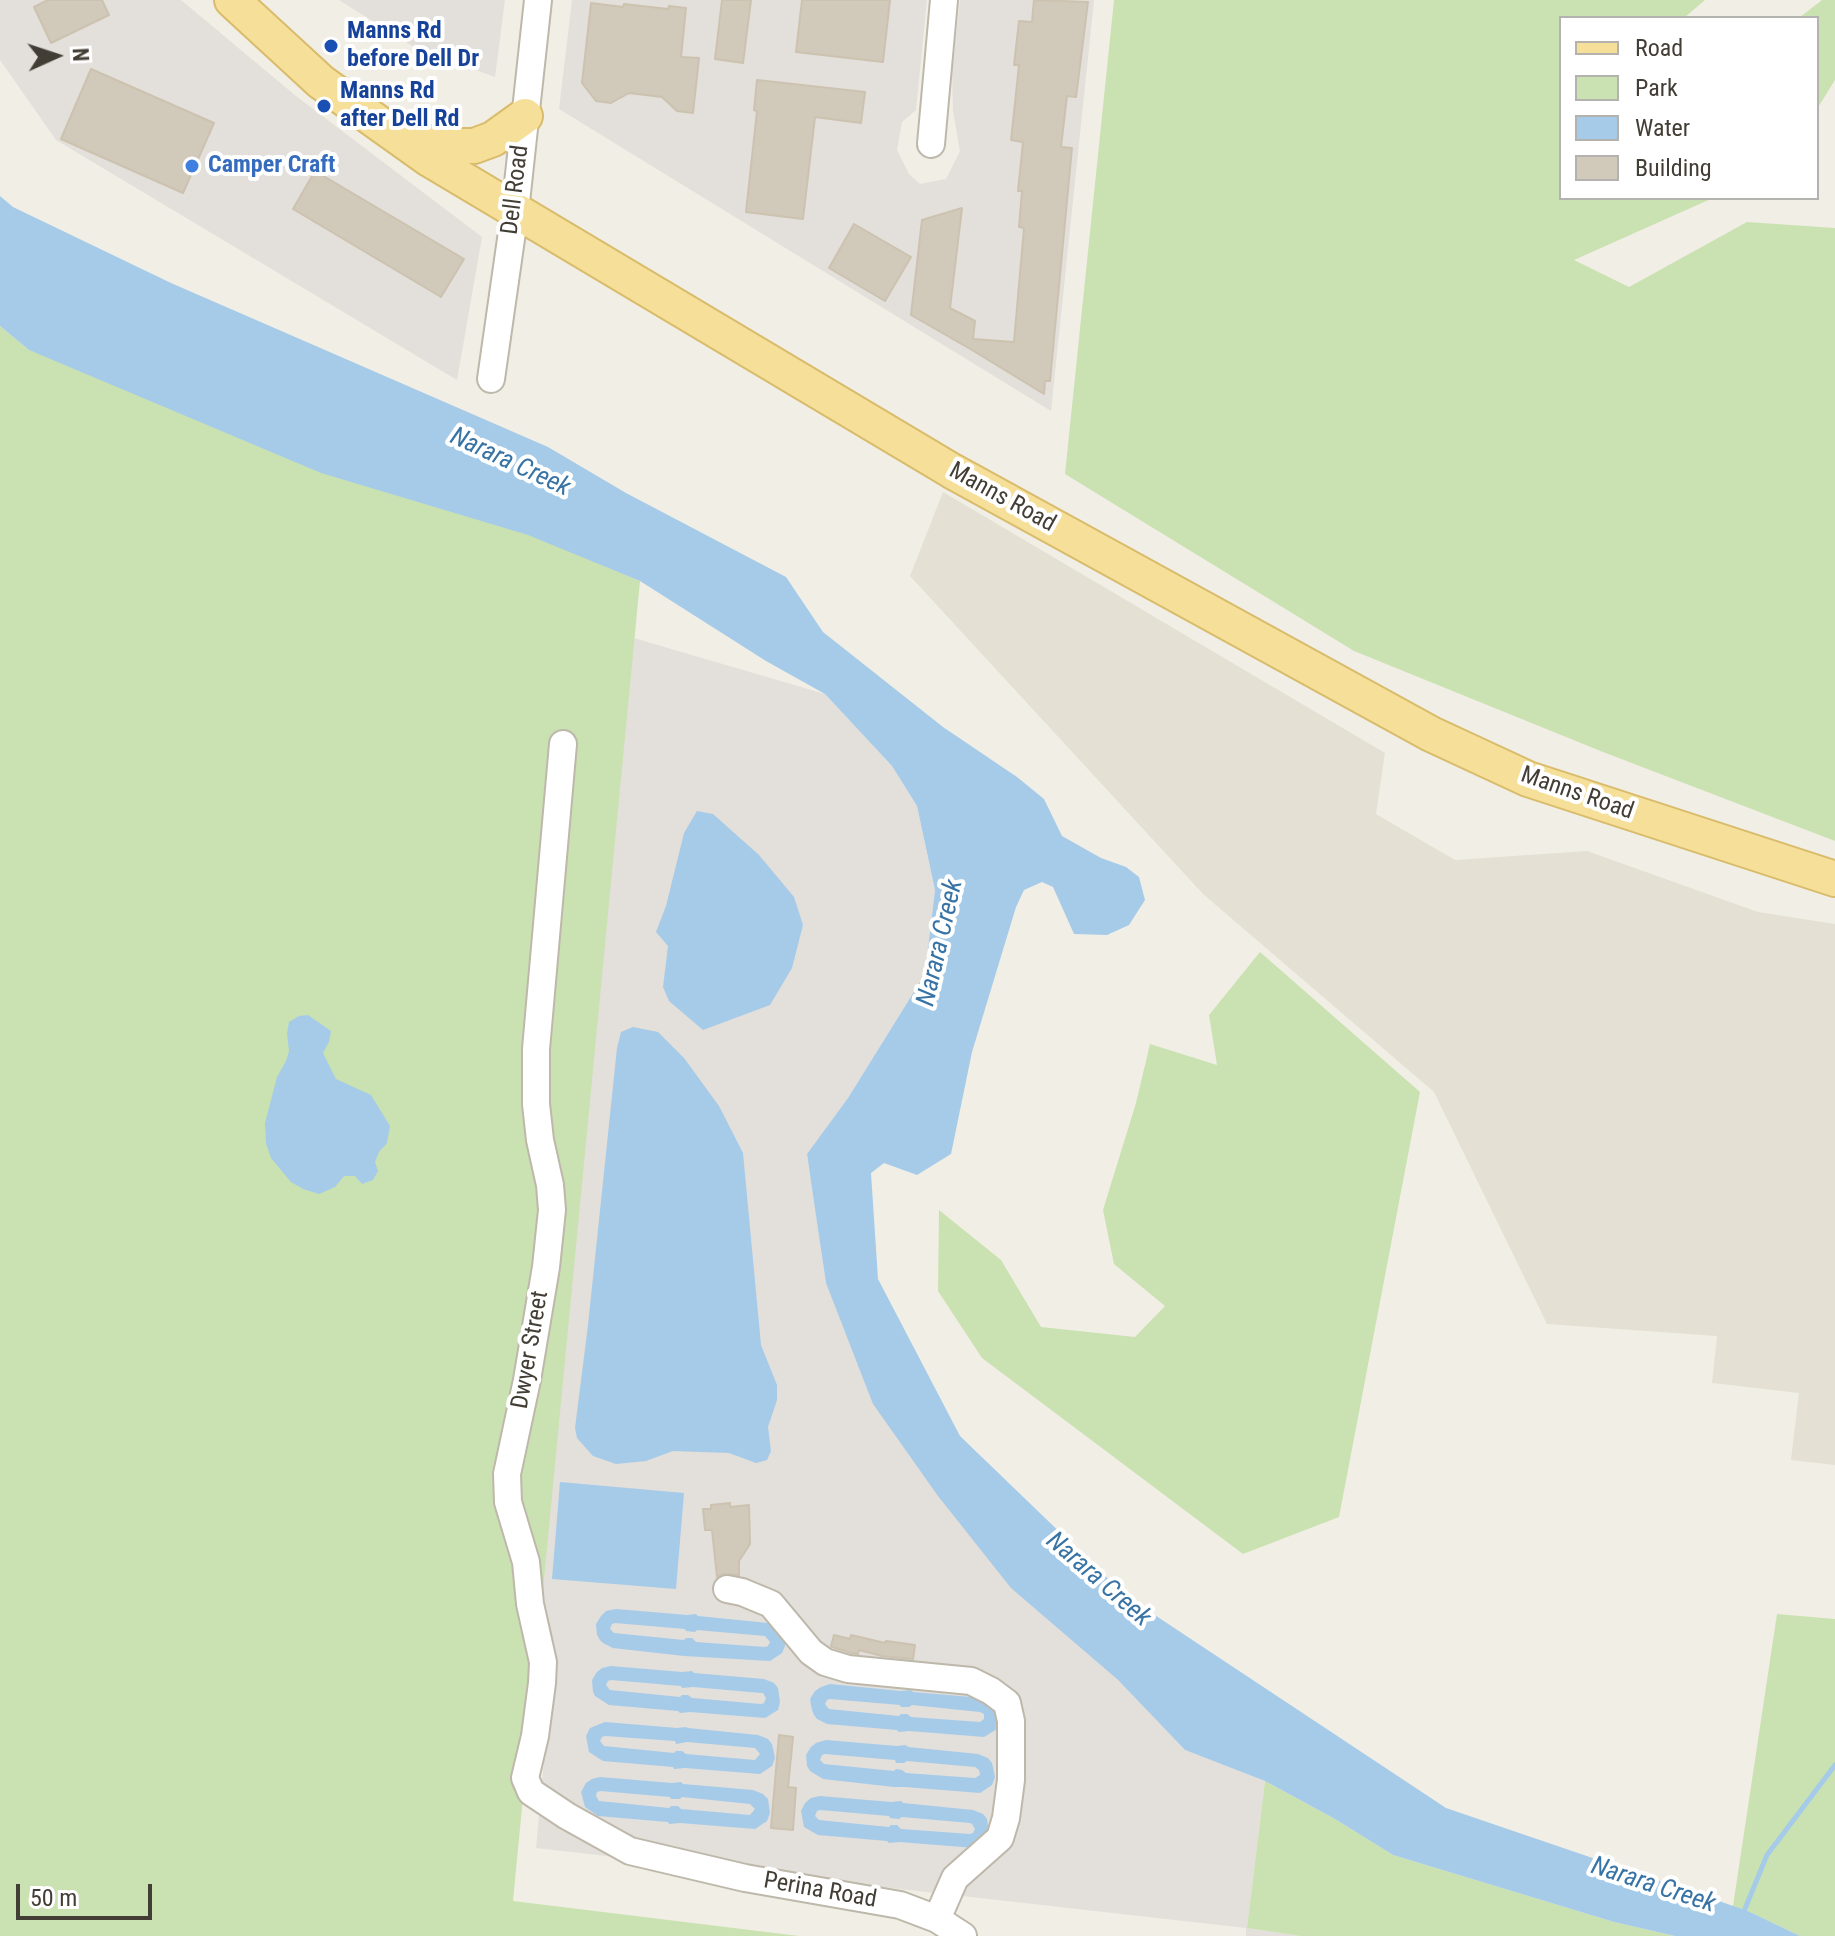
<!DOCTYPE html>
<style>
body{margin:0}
#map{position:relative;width:1835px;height:1936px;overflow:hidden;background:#f1eee5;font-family:"Roboto Condensed",sans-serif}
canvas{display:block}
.legend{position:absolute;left:1559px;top:16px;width:260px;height:184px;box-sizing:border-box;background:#fff;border:2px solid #b4b2ae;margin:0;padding:10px 14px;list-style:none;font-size:24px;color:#433e35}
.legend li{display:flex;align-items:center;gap:16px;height:40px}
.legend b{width:40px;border:2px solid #b4b2ae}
.north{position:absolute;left:16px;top:16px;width:80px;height:80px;-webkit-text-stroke:6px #fff;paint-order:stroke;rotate:87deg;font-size:22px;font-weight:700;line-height:32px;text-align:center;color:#433e35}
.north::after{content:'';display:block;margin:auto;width:28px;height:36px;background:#433e35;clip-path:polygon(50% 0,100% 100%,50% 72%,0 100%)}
.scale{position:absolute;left:16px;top:1884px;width:136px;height:36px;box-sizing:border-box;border:4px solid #433e35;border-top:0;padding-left:10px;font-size:24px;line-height:28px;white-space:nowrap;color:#433e35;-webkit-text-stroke:6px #fff;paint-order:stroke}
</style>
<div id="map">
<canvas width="1835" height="1936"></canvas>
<ul class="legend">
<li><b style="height:10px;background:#f5df99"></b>Road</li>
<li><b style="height:22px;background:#cae2b1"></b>Park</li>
<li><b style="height:22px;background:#a6cbe9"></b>Water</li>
<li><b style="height:22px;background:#d1cabb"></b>Building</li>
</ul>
<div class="north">N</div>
<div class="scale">50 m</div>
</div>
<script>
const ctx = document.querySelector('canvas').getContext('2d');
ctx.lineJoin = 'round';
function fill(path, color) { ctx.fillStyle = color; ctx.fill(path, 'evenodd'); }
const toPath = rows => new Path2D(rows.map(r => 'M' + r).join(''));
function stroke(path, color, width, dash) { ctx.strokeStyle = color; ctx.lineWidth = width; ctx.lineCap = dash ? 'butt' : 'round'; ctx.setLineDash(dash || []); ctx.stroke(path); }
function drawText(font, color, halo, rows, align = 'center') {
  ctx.font = font + ' "Roboto Condensed",sans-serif'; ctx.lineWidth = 8; ctx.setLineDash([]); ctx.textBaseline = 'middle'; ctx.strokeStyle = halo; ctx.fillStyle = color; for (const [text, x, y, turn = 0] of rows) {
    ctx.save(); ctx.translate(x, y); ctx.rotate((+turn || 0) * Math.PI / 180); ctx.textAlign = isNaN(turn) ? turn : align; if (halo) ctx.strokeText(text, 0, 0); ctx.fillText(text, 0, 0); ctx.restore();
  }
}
const residential = toPath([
 [943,492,1385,753,1376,814,1455,860,1587,851,1758,912,1835,924,1835,1465,1791,1460,1799,1393,1712,1383,1717,1336,1547,1324,1434,1092,1203,894,910,576]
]);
const industrial = toPath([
 [0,0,181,0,296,96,482,237,457,380,56,140,0,60],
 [339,0,505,0,495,77,417,49],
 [572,0,927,0,916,110,902,122,897,150,909,174,920,184,946,179,960,151,953,111,952,70,960,0,1094,0,1051,411,559,109],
 [620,634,825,694,892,766,917,806,935,890,925,974,848,1098,807,1155,826,1283,1117,1679,1185,1750,1265,1781,1247,1928,1301,1936,1246,1936,1246,1928,536,1848,548,1717,498,1641]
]);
const green = toPath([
 [1114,0,1705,0,1684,18,1561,18,1561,198,1713,198,1574,260,1629,287,1747,222,1835,228,1835,841,1603,752,1354,651,1065,474],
 [1822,0,1835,0,1835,80,1817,109,1817,18,1799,18],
 [0,326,29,350,531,535,640,581,513,1901,799,1936,0,1936],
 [1260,952,1420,1092,1339,1517,1243,1554,982,1358,938,1291,939,1210,1001,1260,1041,1327,1135,1337,1165,1306,1114,1264,1103,1210,1136,1103,1150,1044,1217,1065,1209,1015],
 [1777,1614,1835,1619,1835,1936,1800,1936,1748,1911,1733,1906],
 [1265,1781,1335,1819,1393,1855,1614,1922,1675,1936,1301,1936,1247,1928]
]);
const water = toPath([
 [0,196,13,207,171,283,548,447,626,493,786,577,823,632,943,727,1017,777,1044,799,1062,836,1101,858,1126,867,1139,877,1145,900,1129,925,1107,935,1074,934,1053,887,1042,882,1024,890,1016,907,972,1052,951,1154,917,1175,884,1163,871,1173,878,1279,960,1436,1126,1596,1446,1808,1748,1911,1800,1936,1675,1936,1614,1922,1393,1855,1335,1819,1265,1781,1185,1750,1117,1679,1011,1588,938,1496,873,1404,826,1283,816,1216,807,1154,848,1098,925,974,935,890,917,806,892,766,825,694,766,661,640,581,528,535,321,473,29,350,0,326],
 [697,811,713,814,759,855,794,897,803,925,792,968,770,1005,703,1030,669,1001,663,987,668,946,656,932,666,906,684,833],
 [308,1015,331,1031,329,1042,323,1053,336,1079,371,1095,390,1126,387,1143,379,1152,375,1162,378,1171,373,1180,362,1184,355,1176,344,1176,335,1187,319,1194,303,1189,291,1182,271,1158,266,1144,265,1123,277,1077,286,1061,289,1051,287,1033,289,1022,299,1016],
 [633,1027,658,1032,684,1058,719,1106,743,1153,761,1345,777,1385,777,1400,768,1427,771,1451,767,1460,756,1463,729,1453,673,1451,646,1461,616,1464,593,1456,577,1438,575,1428,588,1325,617,1048,621,1032],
 [560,1482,684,1493,676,1589,552,1579],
 [616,1609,687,1615,696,1614,698,1616,768,1623,773,1624,785,1638,785,1646,782,1653,770,1661,684,1656,613,1648,603,1643,600,1640,597,1635,596,1624,601,1616,606,1611],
 [615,1623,685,1629,686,1631,695,1632,697,1630,765,1636,770,1642,768,1646,765,1647,696,1642,692,1638,686,1638,684,1640,614,1633,610,1629,612,1624],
 [611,1666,682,1672,692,1671,694,1673,764,1679,774,1683,778,1688,780,1702,778,1710,765,1718,690,1712,680,1713,678,1711,609,1705,595,1696,593,1692,592,1680,597,1672,602,1668],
 [611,1680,681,1686,682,1688,693,1687,761,1693,763,1693,766,1698,764,1703,761,1704,692,1698,688,1695,682,1695,680,1697,610,1690,606,1685,608,1681],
 [830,1684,901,1691,911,1690,913,1692,983,1698,993,1702,999,1721,997,1729,984,1737,909,1731,899,1732,897,1730,827,1724,817,1719,814,1715,812,1710,810,1699,815,1691,821,1687],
 [830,1699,900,1705,901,1707,909,1707,912,1705,980,1712,984,1714,984,1719,980,1722,911,1717,907,1714,901,1714,899,1716,829,1709,825,1704,827,1700],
 [605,1722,677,1728,686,1727,688,1728,758,1735,768,1739,772,1744,775,1758,772,1766,760,1774,685,1768,674,1769,673,1767,603,1761,589,1752,586,1736,590,1728],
 [605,1736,675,1741,676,1744,687,1742,755,1748,760,1754,755,1760,686,1754,682,1751,676,1751,674,1753,604,1746,600,1741,602,1737],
 [826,1740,897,1746,906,1745,908,1747,978,1754,988,1758,992,1763,995,1777,992,1785,980,1793,905,1787,894,1787,823,1779,810,1771,807,1766,806,1755,811,1747,816,1743],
 [825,1754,895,1760,896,1763,904,1763,907,1761,975,1767,979,1770,980,1775,975,1778,906,1773,902,1770,896,1769,894,1771,824,1764,820,1760,822,1755],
 [600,1777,672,1783,681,1782,683,1784,753,1790,763,1794,768,1799,770,1813,767,1821,755,1829,680,1823,669,1824,668,1822,598,1816,585,1807,581,1792,586,1783,592,1779],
 [600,1791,670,1797,671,1799,680,1799,682,1797,750,1804,755,1809,750,1815,681,1809,678,1806,671,1806,669,1808,599,1801,596,1796,597,1792],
 [820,1796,891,1802,901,1801,903,1803,973,1810,983,1814,987,1819,989,1833,975,1848,899,1842,889,1843,887,1841,818,1835,804,1827,801,1811,805,1803,811,1798],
 [820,1810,889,1816,890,1818,899,1819,902,1817,970,1823,972,1824,975,1829,973,1833,970,1834,901,1829,897,1825,891,1825,889,1827,819,1820,815,1816,817,1811]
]);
const stream = toPath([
 [1742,1916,1767,1855,1835,1765]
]);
const building = toPath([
 [48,0,102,0,109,15,51,43,34,7,48,0],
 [722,0,751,0,743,63,715,59,722,0],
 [802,0,890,0,883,62,796,52,802,0],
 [1034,0,1088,2,1076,97,1067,96,1061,147,1072,148,1050,381,1045,381,1044,394,972,350,911,315,922,220,962,208,950,308,975,321,973,339,1014,342,1024,228,1019,227,1022,191,1018,191,1023,142,1011,140,1019,65,1014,65,1019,21,1032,22,1034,0],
 [591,3,623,7,624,4,668,9,669,6,686,8,681,57,699,58,693,113,677,111,662,97,629,93,611,103,596,101,582,83,591,3],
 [91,69,214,123,183,193,61,139,91,69],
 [757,80,865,92,861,123,815,117,803,219,746,212,757,111,754,110,757,80],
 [315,171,464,259,441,297,293,209,315,171],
 [854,224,911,257,885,301,829,268,854,224],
 [730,1503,730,1507,749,1505,750,1544,739,1561,739,1575,723,1574,717,1577,712,1530,705,1530,703,1509,711,1509,711,1505,730,1503],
 [834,1635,850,1639,851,1635,885,1643,886,1641,915,1645,913,1659,882,1656,859,1650,858,1654,851,1653,832,1647,831,1646,834,1635],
 [779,1735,793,1737,788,1787,796,1788,793,1830,771,1828,779,1735]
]);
const minor = toPath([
 [931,144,944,0],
 [491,379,515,211,538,0],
 [563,744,536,1049,536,1104,540,1140,550,1185,552,1210,546,1267,527,1380,507,1474,508,1502,526,1562,530,1604,543,1662,542,1683,535,1736,525,1778,531,1792,567,1816,630,1851,745,1878,900,1905,937,1919,963,1936],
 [727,1589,742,1592,771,1604,811,1652,825,1662,848,1669,971,1681,991,1691,1007,1703,1011,1721,1011,1780,1006,1818,1000,1838,955,1878,937,1919]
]);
const major = toPath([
 [232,0,321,82,429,159,952,471,1431,734,1528,779,1835,879],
 [409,139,444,146,474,146,493,139,525,116]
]);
const markers = [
 [331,46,8,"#1a4fb4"],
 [324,106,8,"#1a4fb4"],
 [192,166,8,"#3f7fe0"]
];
const transitNames = [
 ["Manns Rd",347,32],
 ["before Dell Dr",347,60],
 ["Manns Rd",340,92],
 ["after Dell Rd",340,120]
];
const shopNames = [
 ["Camper Craft",208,166]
];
const streetNames = [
 ["Dell Road",516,190,-83],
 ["Manns Road",1002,498,29],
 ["Manns Road",1577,794,19],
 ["Dwyer Street",531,1350,-80],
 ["Perina Road",820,1891,10]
];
const waterNames = [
 ["Narara Creek",510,463,25],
 ["Narara Creek",941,943,-77],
 ["Narara Creek",1098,1580,41],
 ["Narara Creek",1653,1886,18]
];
fill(residential, '#e4e0d3');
fill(industrial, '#e3dfda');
fill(green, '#cae2b1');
fill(water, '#a6cbe9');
stroke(stream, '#a6cbe9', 5);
fill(building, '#d1cabb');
stroke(building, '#ccc2af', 2);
stroke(minor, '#beb8ab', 30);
stroke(major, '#d9bc6b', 38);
stroke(minor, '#fff', 26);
stroke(major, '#f5df99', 34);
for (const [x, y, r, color] of markers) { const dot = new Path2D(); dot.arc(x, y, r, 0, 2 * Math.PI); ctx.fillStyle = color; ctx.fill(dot); stroke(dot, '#fff', 3); }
drawText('bold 24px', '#164399', '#fff', transitNames, 'left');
drawText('bold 24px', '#366cbe', '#fff', shopNames, 'left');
drawText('24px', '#433e35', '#fff', streetNames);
drawText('italic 26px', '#3873a5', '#fff', waterNames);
</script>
